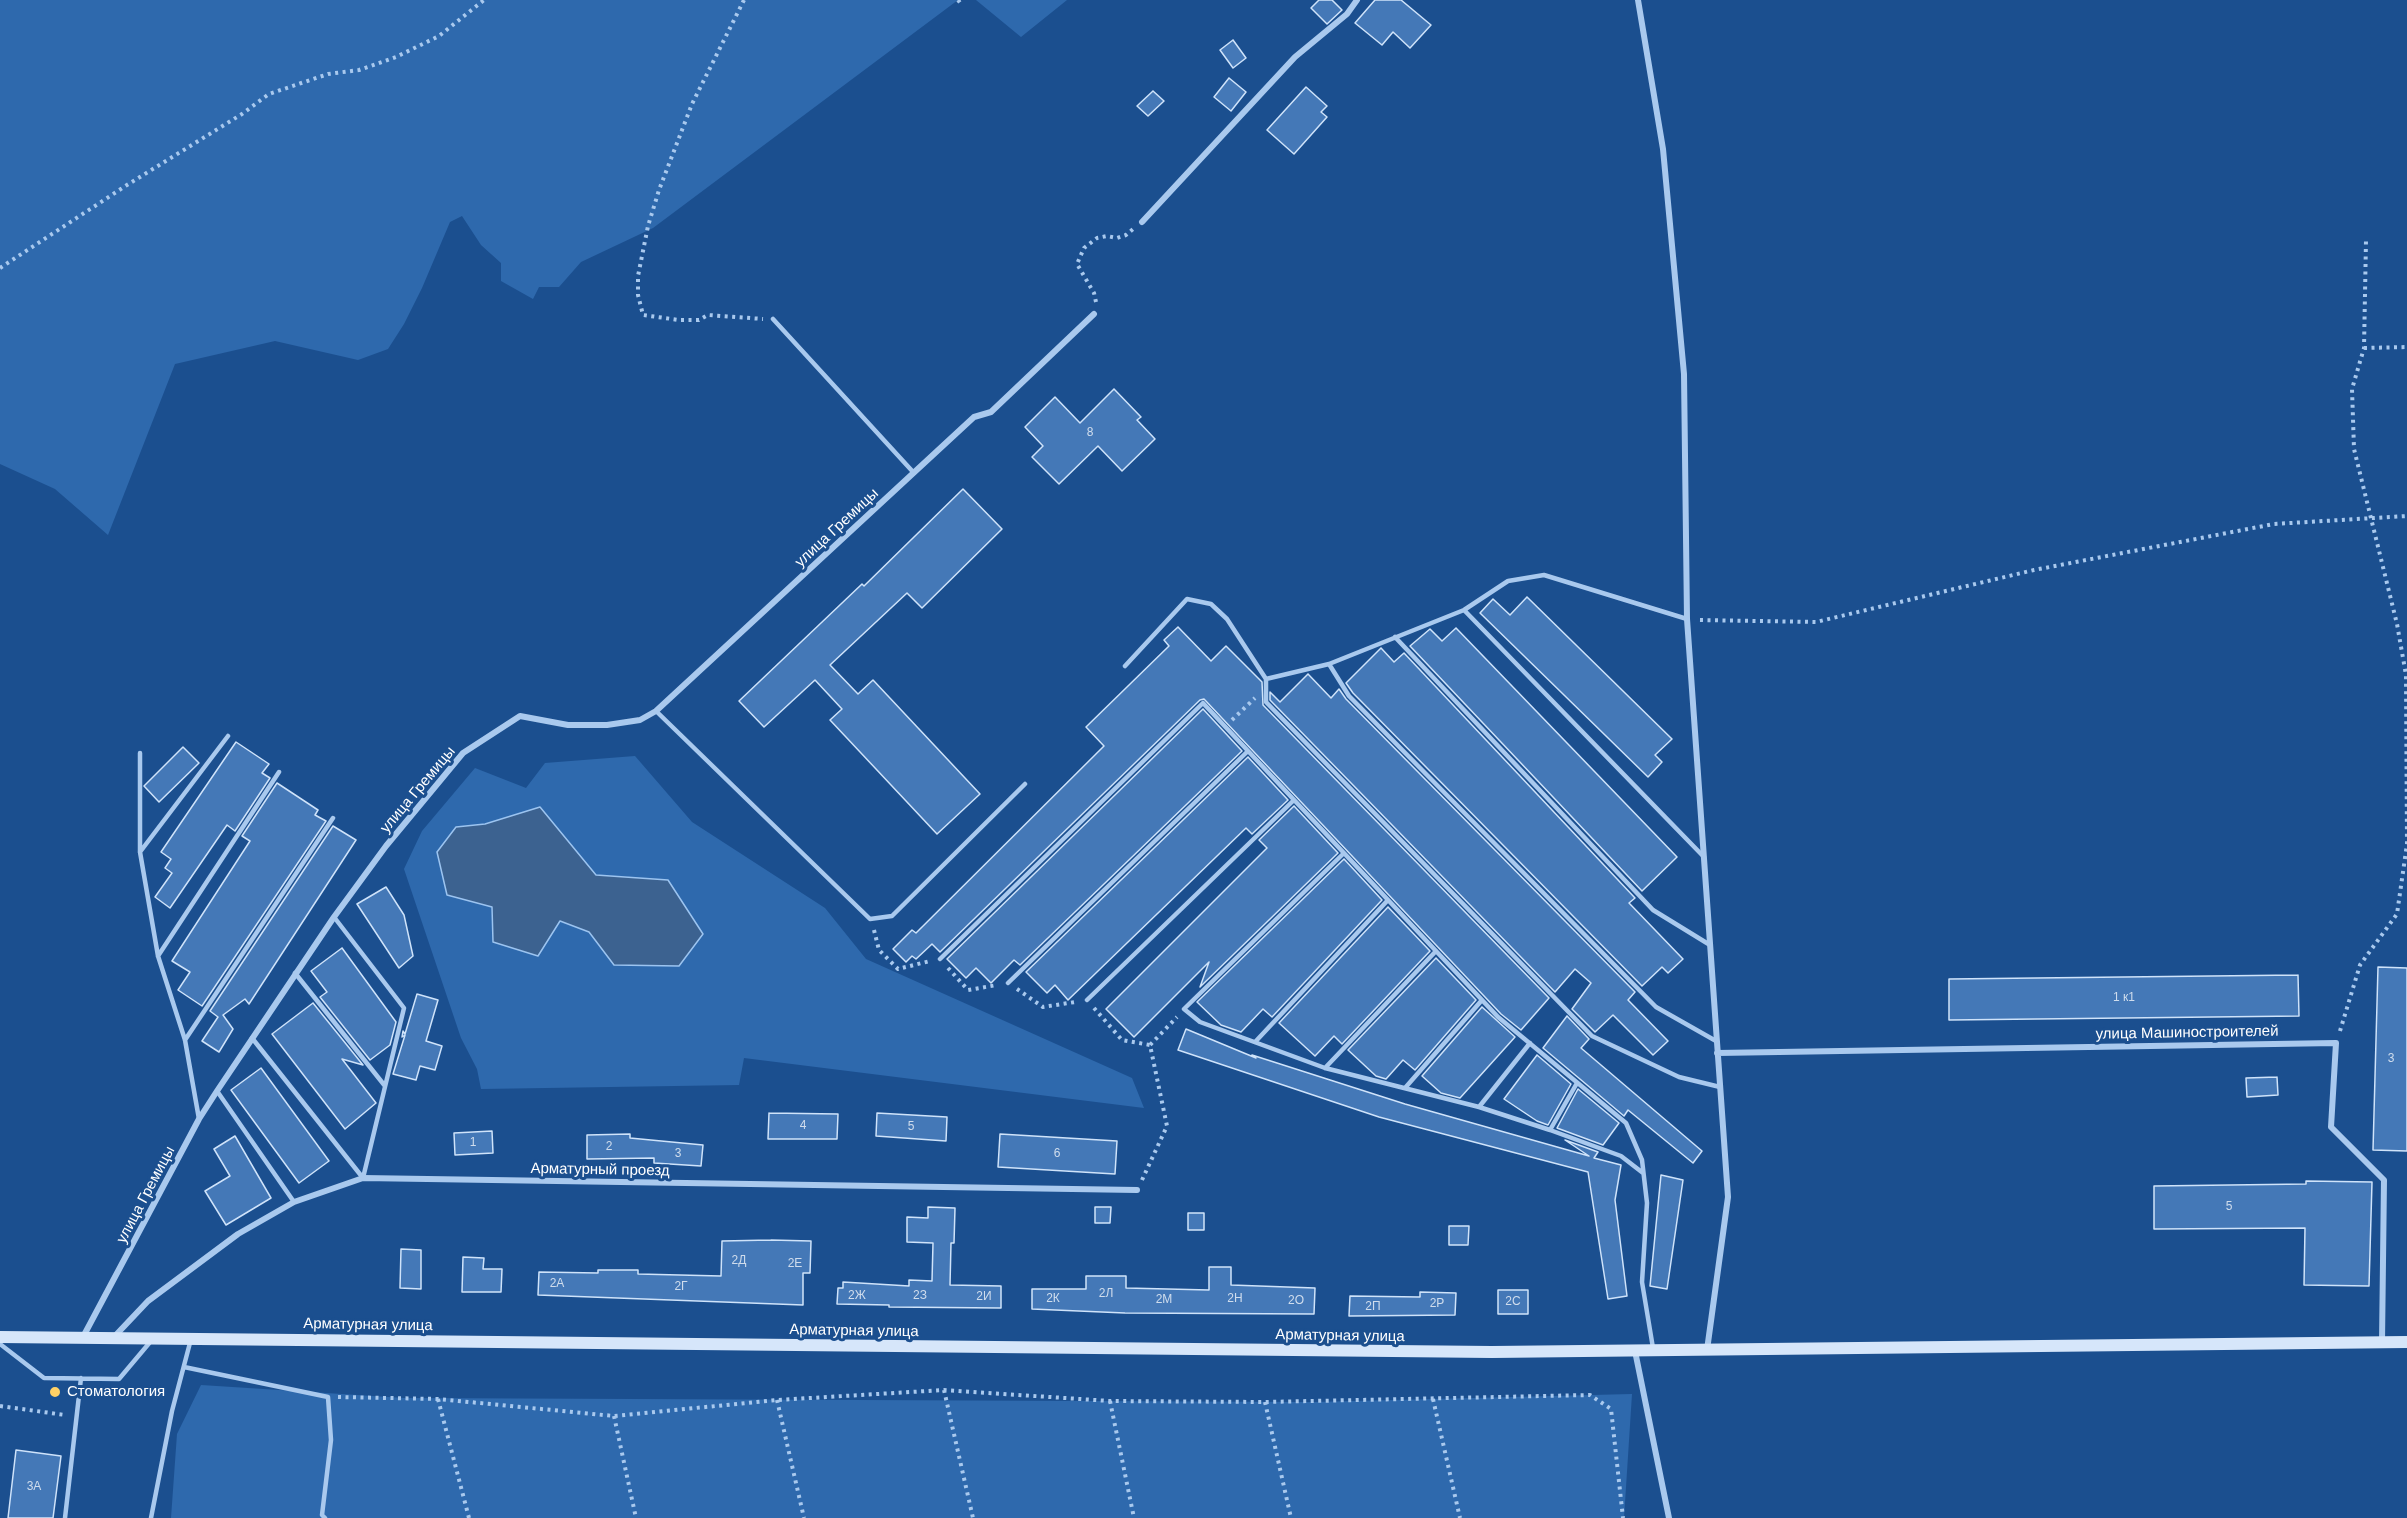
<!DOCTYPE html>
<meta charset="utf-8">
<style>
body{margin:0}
canvas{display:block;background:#1b4f8f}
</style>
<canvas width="2407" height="1518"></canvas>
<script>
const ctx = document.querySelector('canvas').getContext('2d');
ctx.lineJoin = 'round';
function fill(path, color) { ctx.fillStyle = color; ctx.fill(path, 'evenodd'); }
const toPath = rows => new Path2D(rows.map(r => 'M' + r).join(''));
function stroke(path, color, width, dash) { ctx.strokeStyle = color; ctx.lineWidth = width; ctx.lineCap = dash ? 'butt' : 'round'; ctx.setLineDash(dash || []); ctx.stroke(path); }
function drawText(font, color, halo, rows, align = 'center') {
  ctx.font = font + ' Helvetica,sans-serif'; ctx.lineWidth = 6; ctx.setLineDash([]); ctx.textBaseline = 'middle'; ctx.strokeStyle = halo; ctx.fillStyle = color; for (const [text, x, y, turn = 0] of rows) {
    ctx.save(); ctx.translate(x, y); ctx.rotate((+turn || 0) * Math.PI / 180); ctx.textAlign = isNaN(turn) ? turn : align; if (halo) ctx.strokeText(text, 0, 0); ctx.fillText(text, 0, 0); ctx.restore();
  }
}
const green = toPath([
 [0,0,958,0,653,228,581,262,559,287,539,287,533,299,501,281,501,263,481,245,462,216,450,222,422,288,404,324,388,349,358,360,275,341,175,364,108,535,55,489,0,464],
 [976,0,1067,0,1021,37],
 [635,756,692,822,825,908,866,959,1132,1078,1144,1108,744,1058,739,1085,481,1089,477,1069,461,1038,404,869,422,831,475,768,526,788,545,763],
 [540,807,596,875,629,877,614,965,589,932,560,921,493,942,492,907,456,827,485,824],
 [201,1385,404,1398,1313,1402,1632,1394,1624,1518,171,1518,177,1434]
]);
const water = toPath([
 [540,807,596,875,668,880,703,934,679,966,614,965,589,932,560,921,538,956,493,942,492,907,447,895,437,852,456,827,485,824,540,807]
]);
const building = toPath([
 [1319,0,1332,0,1342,10,1327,24,1311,8,1319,0],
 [1375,0,1401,0,1431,25,1410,48,1393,32,1382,45,1355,23,1375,0],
 [1233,40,1246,58,1233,68,1220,50,1233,40],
 [1229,78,1246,92,1231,111,1214,97,1229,78],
 [1306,87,1327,106,1321,112,1327,117,1294,154,1267,130,1306,87],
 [1153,91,1164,101,1148,116,1137,106,1153,91],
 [1114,389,1141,417,1137,420,1155,439,1122,471,1098,446,1059,484,1032,457,1043,446,1025,427,1055,397,1080,423,1114,389],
 [963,489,1002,529,922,608,907,593,830,665,858,694,873,680,980,794,937,834,830,720,842,709,815,680,764,727,739,701,862,584,864,586,963,489],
 [1527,597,1672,739,1655,755,1662,762,1648,777,1480,613,1493,599,1510,615,1527,597],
 [1178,627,1211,661,1226,646,1262,682,1263,705,1549,998,1521,1030,1501,1014,1204,699,1200,700,940,952,932,944,916,959,912,956,906,962,893,949,912,930,916,933,1104,746,1086,727,1169,646,1164,640,1178,627],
 [1456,628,1677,857,1642,891,1410,646,1430,629,1442,641,1456,628],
 [1381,648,1394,662,1404,653,1635,898,1629,903,1683,959,1668,973,1662,967,1642,986,1353,693,1346,683,1381,648],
 [1308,674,1331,698,1339,689,1346,699,1635,992,1628,1000,1668,1041,1653,1055,1613,1015,1595,1032,1572,1009,1591,983,1575,969,1555,992,1270,700,1270,692,1280,702,1308,674],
 [1203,709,1242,751,1020,965,1014,960,991,983,976,968,966,978,947,959,1203,709],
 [236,742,269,764,262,773,270,778,235,831,227,825,170,908,155,897,172,873,165,868,171,859,161,852,236,742],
 [183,747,199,763,159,802,144,786,183,747],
 [1248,757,1288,800,1252,834,1246,828,1068,1000,1055,985,1047,993,1026,972,1248,757],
 [277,783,318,810,315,815,326,821,202,1006,178,990,190,972,172,961,250,841,242,836,277,783],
 [1294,806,1338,853,1200,987,1209,962,1134,1037,1106,1009,1267,848,1259,840,1294,806],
 [333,826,356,840,249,1004,245,999,223,1015,233,1029,219,1052,202,1041,218,1017,210,1011,333,826],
 [1344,859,1382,900,1272,1017,1263,1009,1241,1032,1221,1025,1197,1002,1344,859],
 [386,887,404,915,413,956,399,968,357,904,386,887],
 [1388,907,1430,951,1342,1044,1334,1036,1315,1056,1279,1023,1388,907],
 [342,948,396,1022,390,1045,370,1060,320,997,327,992,311,971,342,948],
 [1436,958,1476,1000,1415,1070,1403,1060,1386,1079,1376,1076,1348,1050,1436,958],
 [2378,967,2407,968,2407,1151,2373,1150,2378,967],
 [2298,975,2299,1016,1949,1020,1949,979,2298,975],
 [417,994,438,1000,426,1041,442,1046,435,1070,420,1066,416,1080,393,1074,405,1035,402,1037,403,1031,405,1034,417,994],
 [313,1003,363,1065,342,1059,376,1103,345,1129,272,1034,313,1003],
 [1482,1007,1515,1037,1460,1098,1441,1093,1422,1076,1482,1007],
 [1567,1016,1589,1039,1581,1048,1702,1151,1693,1163,1628,1110,1624,1116,1543,1048,1567,1016],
 [1186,1029,1256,1058,1252,1055,1405,1104,1589,1156,1565,1140,1598,1152,1594,1158,1621,1165,1615,1200,1627,1296,1608,1299,1588,1172,1379,1117,1178,1050,1186,1029],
 [1537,1055,1571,1084,1548,1125,1537,1121,1504,1099,1537,1055],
 [261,1068,329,1161,299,1183,231,1090,261,1068],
 [2277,1077,2278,1095,2247,1097,2246,1078,2277,1077],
 [1578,1089,1619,1123,1603,1145,1557,1128,1578,1089],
 [769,1113,838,1114,837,1139,768,1139,769,1113],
 [877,1113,947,1117,946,1141,876,1136,877,1113],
 [492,1131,493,1153,455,1155,454,1133,492,1131],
 [630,1134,630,1138,703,1145,701,1166,654,1163,654,1158,587,1159,587,1135,630,1134],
 [1000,1134,1117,1141,1115,1174,998,1167,1000,1134],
 [235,1136,271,1198,226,1225,205,1191,230,1176,214,1149,235,1136],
 [1661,1175,1683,1180,1667,1289,1650,1286,1661,1175],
 [2306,1181,2372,1182,2369,1286,2304,1285,2305,1228,2154,1229,2154,1186,2306,1184,2306,1181],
 [928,1207,955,1208,954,1243,951,1243,950,1285,1001,1286,1001,1308,889,1307,889,1305,837,1304,838,1288,843,1288,843,1282,909,1286,909,1280,932,1281,933,1243,907,1242,907,1217,928,1218,928,1207],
 [1095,1207,1111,1207,1110,1223,1095,1223,1095,1207],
 [1188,1213,1204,1213,1204,1230,1188,1230,1188,1213],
 [1449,1226,1469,1226,1468,1245,1449,1245,1449,1226],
 [771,1240,811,1241,810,1273,803,1273,803,1305,538,1295,539,1272,598,1273,598,1270,638,1270,638,1274,721,1276,722,1241,771,1240],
 [401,1249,421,1250,421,1289,400,1288,401,1249],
 [463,1257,484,1258,483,1269,502,1269,501,1292,462,1292,463,1257],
 [1209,1267,1231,1267,1231,1285,1315,1288,1314,1314,1125,1313,1032,1309,1032,1289,1086,1289,1086,1276,1126,1276,1126,1288,1209,1290,1209,1267],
 [1498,1290,1528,1290,1528,1314,1498,1314,1498,1290],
 [1420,1292,1456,1293,1455,1315,1349,1316,1350,1296,1420,1297,1420,1292],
 [16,1450,61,1456,53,1518,8,1518,16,1450]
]);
const path = toPath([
 [744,0,692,104,659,190,648,226,638,276,638,295,643,315,679,320,699,320,708,315,763,319],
 [958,0,961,4],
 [0,268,127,185,242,114,269,94,328,74,359,70,396,57,439,36,484,0],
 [1096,302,1094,293,1077,264,1084,248,1097,238,1107,236,1117,238,1126,235,1133,229],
 [2364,348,2407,347],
 [1700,620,1816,622,2034,570,2274,524,2407,516],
 [1232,720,1255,698],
 [874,930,879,950,898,969,930,961],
 [948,968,968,990,997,985],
 [1017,989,1043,1007,1075,1002],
 [1094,1008,1122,1040,1150,1045],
 [2340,1031,2360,965,2397,914,2407,844,2406,675,2397,624,2354,449,2352,389,2364,348,2366,240],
 [1142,1180,1167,1126,1150,1045,1177,1017],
 [944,1390,973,1518],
 [338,1397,438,1399,614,1416,777,1400,944,1390,1110,1401,1265,1402,1590,1395,1611,1409,1623,1518],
 [438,1399,469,1518],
 [1433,1399,1460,1518],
 [777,1400,804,1518],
 [1110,1401,1134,1518],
 [1265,1402,1291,1518],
 [0,1406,65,1415],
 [614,1416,636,1518]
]);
const lane = toPath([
 [773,319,914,473],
 [1464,610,1704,857],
 [1395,637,1653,910,1710,945],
 [1329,664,1349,696,1656,1007,1716,1041],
 [1125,666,1187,599,1211,604,1227,619,1266,679,1266,702,1592,1036,1679,1077,1720,1087],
 [1266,679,1329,664,1464,610,1508,581,1544,575,1687,619],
 [656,711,870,919,892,916,1025,784],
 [140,753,140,852,158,956,185,1040,199,1119],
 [140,852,228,736],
 [1344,853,1184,1009,1200,1022,1325,1068,1479,1107,1550,1130,1621,1156,1643,1173],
 [334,917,404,1008,363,1178],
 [158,956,279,772],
 [940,959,1203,703,1498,1017,1626,1123,1642,1160,1647,1203,1642,1282,1653,1348],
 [295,973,385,1086],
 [1008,983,1248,751],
 [1087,1000,1294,800],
 [252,1038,363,1178],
 [185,1040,333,818],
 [1256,1041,1388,900],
 [1325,1068,1436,951],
 [1405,1088,1482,1000],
 [217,1091,294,1202],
 [1479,1107,1530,1043],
 [1550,1130,1577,1083],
 [0,1344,44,1378,119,1379,151,1341],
 [184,1367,328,1397,331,1440,322,1515,325,1518],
 [65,1518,81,1378],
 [151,1518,172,1411,191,1339]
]);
const street = toPath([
 [1638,0,1663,149,1684,374,1687,619,1728,1197,1707,1350],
 [1142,222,1295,57,1347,14,1357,0],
 [1717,1053,2336,1043,2331,1127,2384,1180,2382,1342],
 [83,1337,199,1119,217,1091,334,917,386,846,463,753,520,716,568,725,607,725,640,720,656,711,974,417,991,412,1094,314],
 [114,1337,148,1301,238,1234,294,1202,363,1178,1137,1190],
 [1635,1351,1669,1518]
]);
const secondary = toPath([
 [0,1337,1492,1352,2407,1342]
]);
const markers = [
 [55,1392,6,"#ffd166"]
];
const numberNames = [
 ["8",1090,433],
 ["1 к1",2124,998],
 ["3",2391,1059],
 ["4",803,1126],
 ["5",911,1127],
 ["1",473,1143],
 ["2",609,1147],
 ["3",678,1154],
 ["6",1057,1154],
 ["5",2229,1207],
 ["2Д",739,1261],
 ["2Е",795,1264],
 ["2А",557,1284],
 ["2Г",681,1287],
 ["2Л",1106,1294],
 ["2Ж",857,1296],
 ["2З",920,1296],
 ["2И",984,1297],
 ["2К",1053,1299],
 ["2Н",1235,1299],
 ["2М",1164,1300],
 ["2О",1296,1301],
 ["2С",1513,1302],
 ["2Р",1437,1304],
 ["2П",1373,1307],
 ["3А",34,1487]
];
const streetNames = [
 ["улица Гремицы",837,528,-43],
 ["улица Гремицы",418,790,-50],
 ["улица Машиностроителей",2187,1033,-1],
 ["Арматурный проезд",600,1170,1],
 ["улица Гремицы",146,1195,-62],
 ["Арматурная улица",368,1325,1],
 ["Арматурная улица",854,1331,1],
 ["Арматурная улица",1340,1336,1]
];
const poiNames = [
 ["Стоматология",67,1392]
];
fill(green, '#2e69ad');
fill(water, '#3c6290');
stroke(water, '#9cc4f0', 1.5);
fill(building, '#4478b7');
stroke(building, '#cfe3fa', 1.5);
stroke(path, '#a9c9ee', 4, [3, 4.5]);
stroke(lane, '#a9c9ee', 4.5);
stroke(street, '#a9c9ee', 6);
stroke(secondary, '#d6e6fa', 12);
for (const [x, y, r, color] of markers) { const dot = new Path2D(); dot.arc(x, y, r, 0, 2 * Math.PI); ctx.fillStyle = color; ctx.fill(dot); stroke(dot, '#1b4f8f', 2); }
drawText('12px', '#d0dded', null, numberNames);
drawText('15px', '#fff', '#1b4f8f', streetNames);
drawText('15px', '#fff', '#1b4f8f', poiNames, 'left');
</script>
